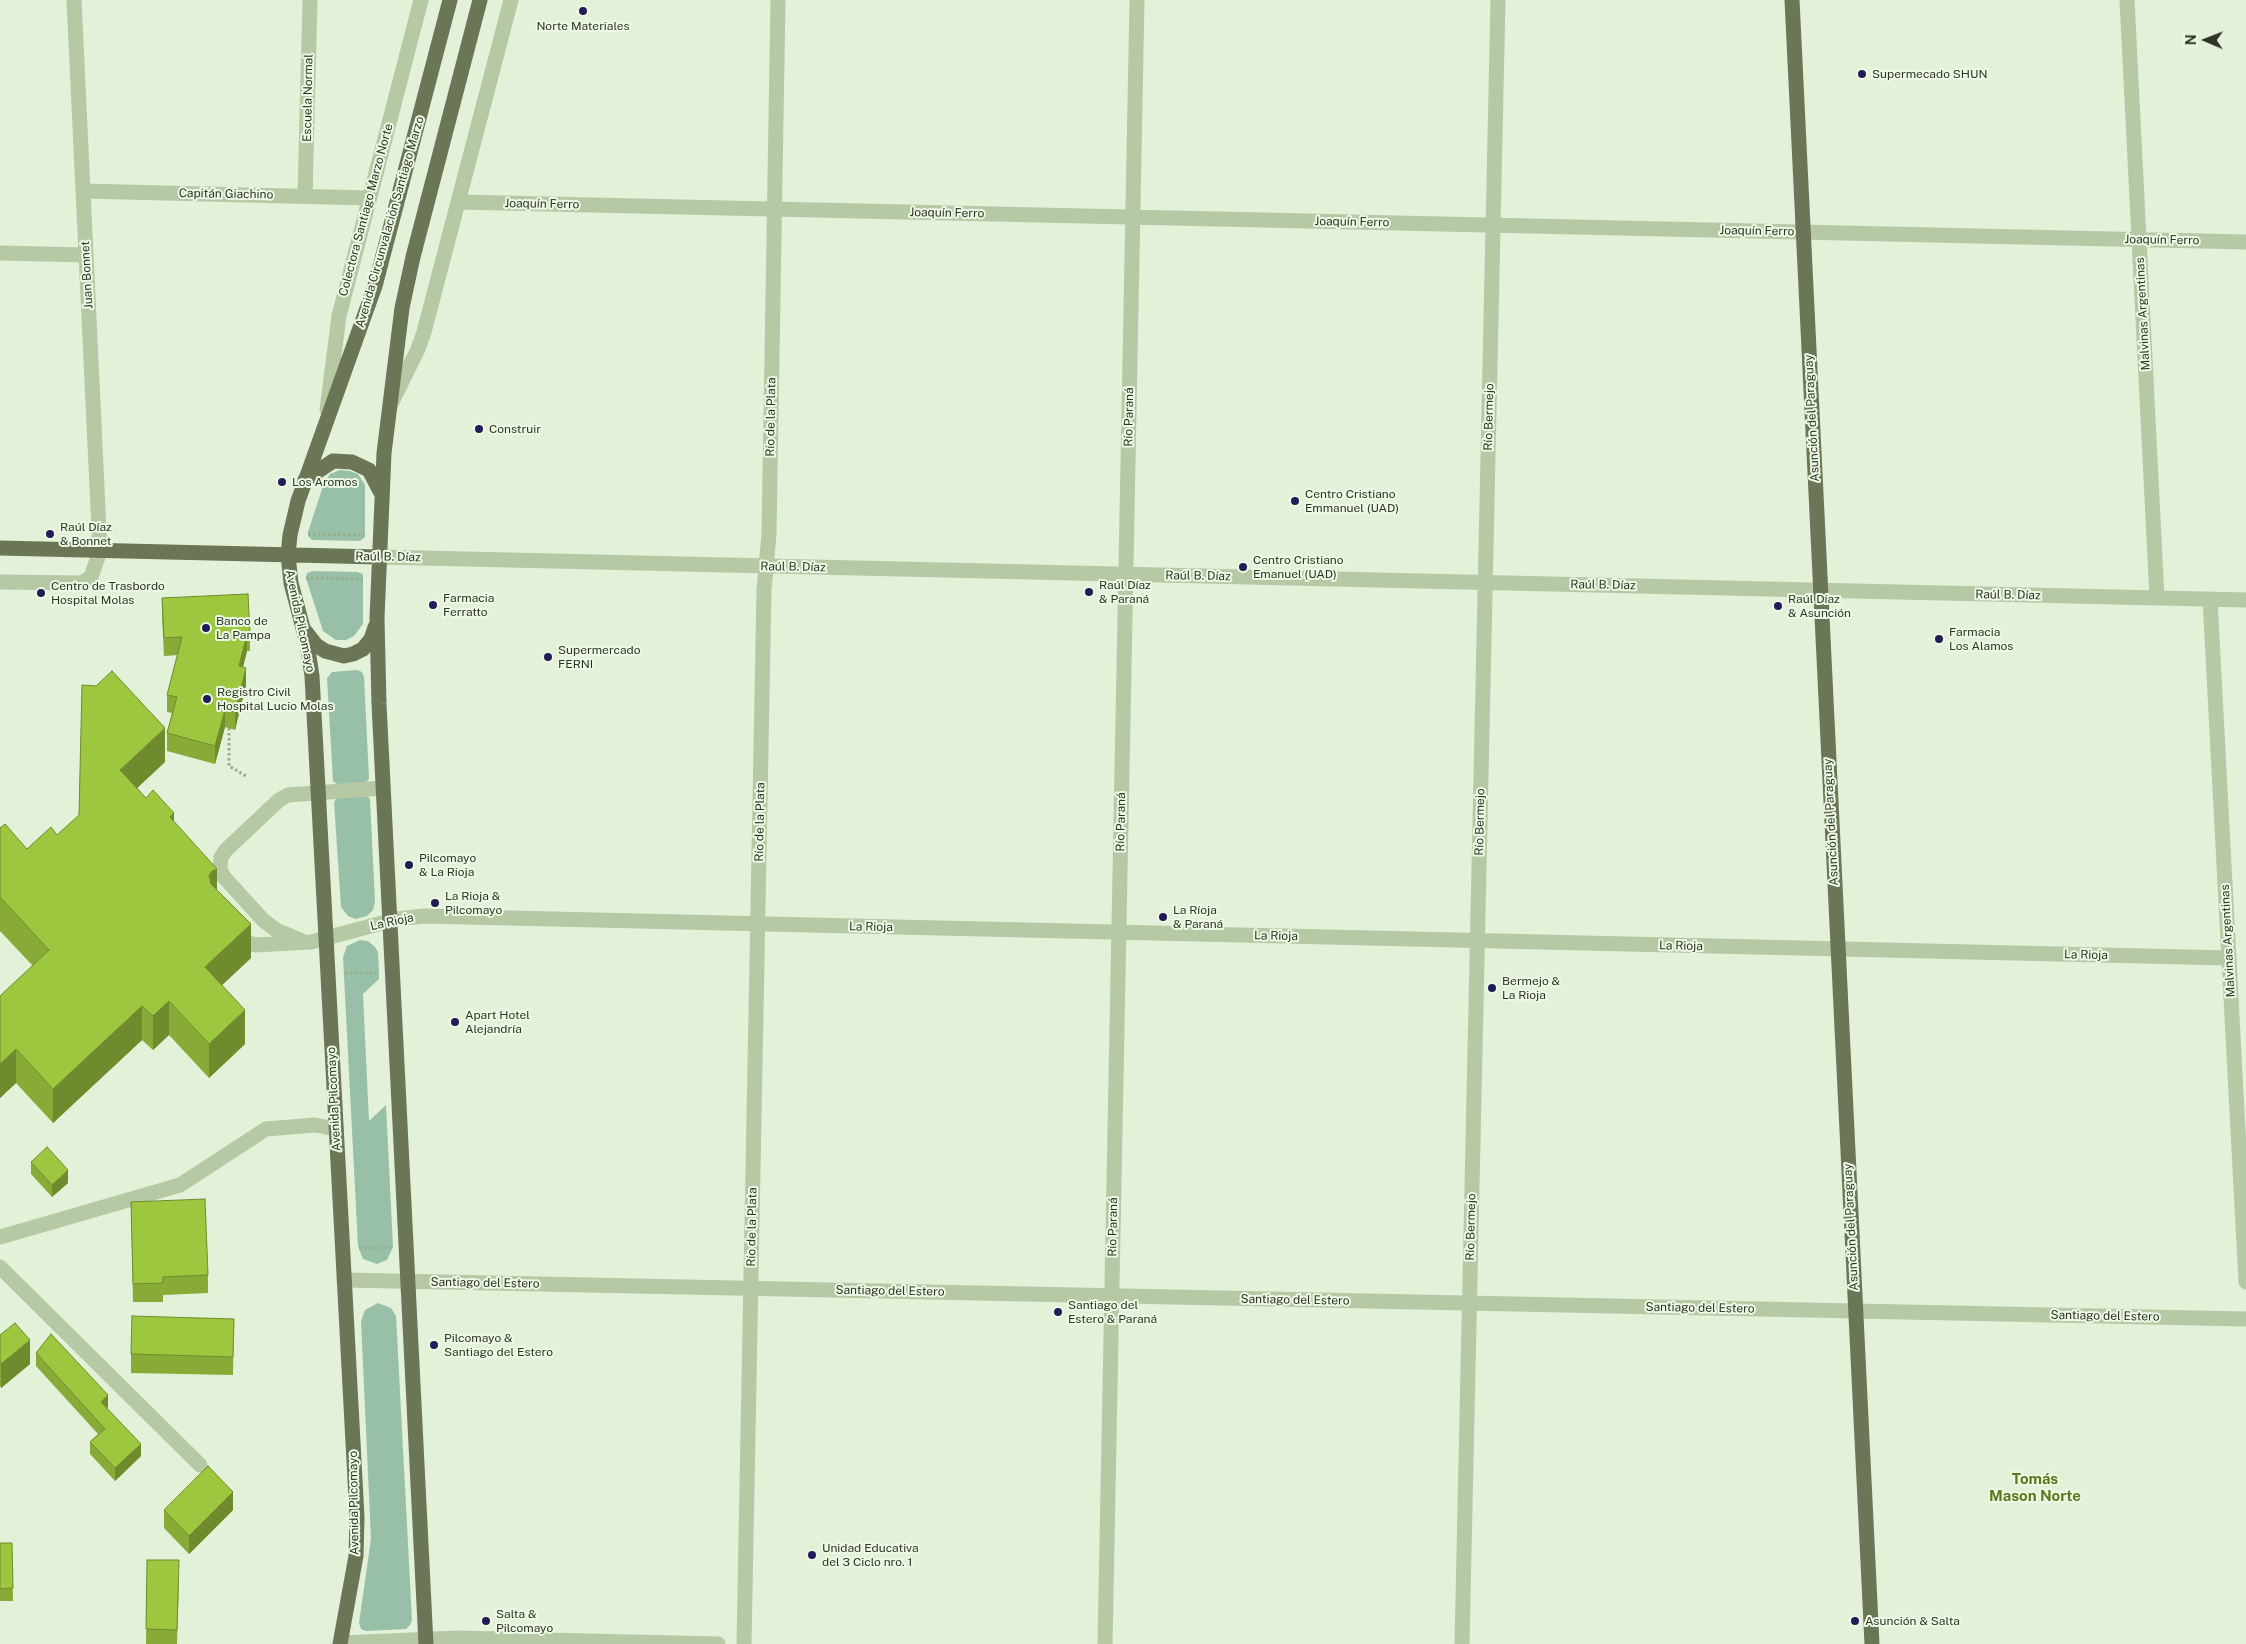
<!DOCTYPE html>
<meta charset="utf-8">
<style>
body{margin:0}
#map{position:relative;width:2246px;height:1644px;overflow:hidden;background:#e2f1d8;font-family:"Public Sans",sans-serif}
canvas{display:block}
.north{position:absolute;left:2181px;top:15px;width:50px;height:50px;-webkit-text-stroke:4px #ecf9e4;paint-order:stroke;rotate:271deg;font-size:14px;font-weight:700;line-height:20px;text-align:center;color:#2f3426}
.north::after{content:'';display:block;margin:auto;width:18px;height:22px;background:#2f3426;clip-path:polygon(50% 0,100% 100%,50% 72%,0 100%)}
</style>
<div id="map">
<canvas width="2246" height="1644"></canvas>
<div class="north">N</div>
</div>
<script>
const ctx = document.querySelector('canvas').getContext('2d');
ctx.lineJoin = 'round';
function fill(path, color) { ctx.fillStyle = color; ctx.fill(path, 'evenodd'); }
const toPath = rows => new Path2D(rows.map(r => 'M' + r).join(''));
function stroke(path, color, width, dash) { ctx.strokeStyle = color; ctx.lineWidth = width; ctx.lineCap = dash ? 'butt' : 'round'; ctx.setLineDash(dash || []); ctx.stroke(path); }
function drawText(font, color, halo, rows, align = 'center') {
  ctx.font = font + ' "Public Sans",sans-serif'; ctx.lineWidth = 4; ctx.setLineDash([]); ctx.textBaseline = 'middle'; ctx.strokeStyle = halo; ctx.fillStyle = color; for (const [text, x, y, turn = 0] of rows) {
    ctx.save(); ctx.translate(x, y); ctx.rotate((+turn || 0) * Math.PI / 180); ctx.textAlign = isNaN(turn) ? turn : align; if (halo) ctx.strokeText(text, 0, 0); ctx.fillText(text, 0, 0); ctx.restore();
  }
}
const green = toPath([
 [340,470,350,471,358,474,365,485,365,537,360,541,312,540,308,536,308,532,324,483,330,474],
 [313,571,357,572,363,574,363,624,354,636,346,640,336,640,323,631,306,578,307,573],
 [357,670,362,672,364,677,369,779,366,782,338,785,333,781,327,678,332,672],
 [367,796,370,799,375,902,373,910,367,916,356,919,348,916,341,907,334,802,337,798],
 [360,940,368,941,375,947,378,952,379,973,379,979,363,994,369,1121,386,1105,393,1247,387,1260,377,1264,363,1259,358,1246,343,957,347,946],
 [378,1303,391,1308,396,1316,412,1620,410,1625,406,1629,366,1631,361,1629,359,1623,371,1539,361,1321,365,1310]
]);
const path = toPath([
 [308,534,364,535],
 [306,578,363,579],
 [229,728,229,766,246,776],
 [345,973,376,973],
 [359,1248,390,1248]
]);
const minor = toPath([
 [2127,0,2157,598],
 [83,191,370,198],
 [305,196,310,0],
 [458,202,2246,242],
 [0,253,86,255],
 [391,404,418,349,424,332,511,0],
 [327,410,339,316,421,0],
 [379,557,2246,600],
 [0,582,82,583,91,577,100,551,74,0],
 [2210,599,2246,1282],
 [237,931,247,942,255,945,311,942,397,919,424,916,2229,958],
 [302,941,276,930,263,920,223,876,220,869,221,857,226,850,279,800,288,795,383,788],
 [0,1237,180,1185,266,1129,315,1125,336,1129],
 [0,1267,200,1465],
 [344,1280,2246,1319],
 [341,1643,457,1638,718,1644],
 [744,1644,764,590,769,534,778,0],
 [1105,1644,1137,0],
 [1462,1644,1498,0]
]);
const major = toPath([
 [1792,0,1872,1644],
 [305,480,333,461,352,462,369,470,380,491],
 [0,548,379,557],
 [305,631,316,645,325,651,344,656,353,654,363,649,371,639,375,627],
 [340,1644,356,1556,357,1517,312,676,307,643,291,583,288,555,290,535,298,501,375,286,450,0],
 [426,1644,379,704,377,618,384,453,402,308,413,257,480,0]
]);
const wall = toPath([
 [162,598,250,634,250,651,247,651,243,667,246,685,235,730,225,727,215,764,167,751,167,733,172,713,167,712,167,695,178,655,164,656,162,616],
 [165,762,137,788,146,798,174,822,217,891,251,958,222,985,245,1044,209,1078,169,1035,153,1050,142,1040,53,1123,16,1083,0,1098,32,965,0,931,0,828,27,849,57,835],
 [31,1162,68,1183,52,1197,31,1174],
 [131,1202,208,1275,208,1293,163,1295,163,1302,133,1302],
 [234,1319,233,1375,131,1373,131,1354],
 [0,1335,30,1364,1,1388,0,1386],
 [36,1353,108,1407,107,1408,141,1456,115,1481,90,1454,90,1442,98,1434,36,1366],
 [164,1510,233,1510,189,1554,164,1528],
 [0,1543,12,1543,13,1601,0,1601],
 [147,1560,179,1579,177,1644,146,1644]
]);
const shadedWall = toPath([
 [247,634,247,651,239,683,239,666],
 [246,668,246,685,235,730,235,712],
 [225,710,225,727,215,764,215,746],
 [165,728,165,762,120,804,120,770],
 [174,813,174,846,170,817],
 [217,869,217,903,212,905,209,875,212,871],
 [251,924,251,958,205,1001,205,967],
 [169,1001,169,1035,153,1050,153,1016],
 [142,1006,142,1040,53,1123,53,1089],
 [245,1010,245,1044,209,1078,209,1044],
 [16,1049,16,1083,0,1098,0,1064],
 [68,1170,68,1183,52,1197,52,1185],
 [30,1340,30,1364,1,1388,1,1364],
 [108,1395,108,1407,101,1414,101,1402],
 [141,1444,141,1456,115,1481,115,1468],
 [233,1492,233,1510,189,1554,189,1536]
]);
const building = toPath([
 [248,594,250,634,247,634,239,666,246,668,235,712,225,710,215,746,167,733,177,697,167,695,182,637,164,638,162,598,248,594],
 [112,671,165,728,120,770,146,798,153,790,174,813,170,817,217,869,212,871,209,875,211,884,251,924,205,967,245,1010,209,1044,169,1001,153,1016,142,1006,53,1089,16,1049,0,1064,0,996,49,950,0,897,0,828,5,824,27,849,51,827,57,835,79,815,82,685,96,686,112,671],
 [47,1147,68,1170,52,1185,31,1162,47,1147],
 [205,1199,208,1275,163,1277,163,1283,133,1284,131,1202,205,1199],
 [132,1316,234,1319,233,1357,131,1354,132,1316],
 [15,1323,30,1340,1,1364,0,1363,0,1335,15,1323],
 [51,1334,108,1395,101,1402,141,1444,115,1468,90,1442,105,1429,36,1353,51,1334],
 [208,1466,233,1492,189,1536,164,1510,208,1466],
 [0,1543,12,1543,13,1588,0,1589,0,1543],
 [147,1560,179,1560,177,1630,146,1629,147,1560]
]);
const markers = [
 [583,11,5,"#231b56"],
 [1862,74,5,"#231b56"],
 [479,429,5,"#231b56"],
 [282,482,5,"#231b56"],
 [1295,501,5,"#231b56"],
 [50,534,5,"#231b56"],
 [1243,567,5,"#231b56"],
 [1089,592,5,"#231b56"],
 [41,593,5,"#231b56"],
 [433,605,5,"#231b56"],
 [1778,606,5,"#231b56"],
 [206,628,5,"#231b56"],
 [1939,639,5,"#231b56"],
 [548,657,5,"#231b56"],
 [207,699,5,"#231b56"],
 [409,865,5,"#231b56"],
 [435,903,5,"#231b56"],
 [1163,917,5,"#231b56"],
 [1492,988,5,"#231b56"],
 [455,1022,5,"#231b56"],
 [1058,1312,5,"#231b56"],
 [434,1345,5,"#231b56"],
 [812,1555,5,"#231b56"],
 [486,1621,5,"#231b56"],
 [1855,1621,5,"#231b56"]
];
const poiNames = [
 ["Norte Materiales",583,26,"center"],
 ["Supermecado SHUN",1872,74],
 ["Construir",489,429],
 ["Los Aromos",292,482],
 ["Centro Cristiano",1305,494],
 ["Emmanuel (UAD)",1305,508],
 ["Raúl Díaz",60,527],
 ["& Bonnet",60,541],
 ["Centro Cristiano",1253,560],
 ["Emanuel (UAD)",1253,574],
 ["Raúl Díaz",1099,585],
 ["& Paraná",1099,599],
 ["Centro de Trasbordo",51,586],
 ["Hospital Molas",51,600],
 ["Farmacia",443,598],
 ["Ferratto",443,612],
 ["Raúl Díaz",1788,599],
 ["& Asunción",1788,613],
 ["Banco de",216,621],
 ["La Pampa",216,635],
 ["Farmacia",1949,632],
 ["Los Alamos",1949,646],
 ["Supermercado",558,650],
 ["FERNI",558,664],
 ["Registro Civil",217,692],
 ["Hospital Lucio Molas",217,706],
 ["Pilcomayo",419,858],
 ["& La Rioja",419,872],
 ["La Rioja &",445,896],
 ["Pilcomayo",445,910],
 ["La Ríoja",1173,910],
 ["& Paraná",1173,924],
 ["Bermejo &",1502,981],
 ["La Rioja",1502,995],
 ["Apart Hotel",465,1015],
 ["Alejandría",465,1029],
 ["Santiago del",1068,1305],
 ["Estero & Paraná",1068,1319],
 ["Pilcomayo &",444,1338],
 ["Santiago del Estero",444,1352],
 ["Unidad Educativa",822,1548],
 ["del 3 Ciclo nro. 1",822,1562],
 ["Salta &",496,1614],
 ["Pilcomayo",496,1628],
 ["Asunción & Salta",1865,1621]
];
const streetNames = [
 ["Escuela Normal",308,98,-89],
 ["Capitán Giachino",226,194,1],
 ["Joaquín Ferro",542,204,1],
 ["Colectora Santiago Marzo Norte",366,210,-75],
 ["Joaquín Ferro",947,213,1],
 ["Avenida Circunvalación Santiago Marzo",390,222,-74],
 ["Joaquín Ferro",1352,222,1],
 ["Joaquín Ferro",1757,231,1],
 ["Joaquín Ferro",2162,240,1],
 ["Juan Bonnet",87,275,-93],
 ["Malvinas Argentinas",2143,314,-93],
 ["Río de la Plata",771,417,-89],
 ["Río Paraná",1129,417,-89],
 ["Río Bermejo",1489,417,-89],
 ["Asunción del Paraguay",1812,418,-93],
 ["Raúl B. Díaz",388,557,1],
 ["Raúl B. Díaz",793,567,1],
 ["Raúl B. Díaz",1198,576,1],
 ["Raúl B. Díaz",1603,585,1],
 ["Raúl B. Díaz",2008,595,1],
 ["Avenida Pilcomayo",300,621,78],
 ["Río de la Plata",760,822,-89],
 ["Río Paraná",1121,822,-89],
 ["Río Bermejo",1480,822,-89],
 ["Asunción del Paraguay",1831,822,-93],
 ["La Rioja",392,922,-12],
 ["La Rioja",871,927,1],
 ["La Rioja",1276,936,1],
 ["Malvinas Argentinas",2228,941,-93],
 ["La Rioja",1681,946,1],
 ["La Rioja",2086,955,1],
 ["Avenida Pilcomayo",334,1099,-93],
 ["Río de la Plata",752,1227,-89],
 ["Río Paraná",1113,1227,-89],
 ["Río Bermejo",1471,1227,-89],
 ["Asunción del Paraguay",1851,1227,-93],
 ["Santiago del Estero",485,1283,1],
 ["Santiago del Estero",890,1291,1],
 ["Santiago del Estero",1295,1300,1],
 ["Santiago del Estero",1700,1308,1],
 ["Santiago del Estero",2105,1316,1],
 ["Avenida Pilcomayo",354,1503,-91]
];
const quarterNames = [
 ["Tomás",2035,1479],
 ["Mason Norte",2035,1496]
];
fill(green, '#98c0a8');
stroke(path, '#9bad88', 3, [2.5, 2.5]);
stroke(minor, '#b6c9a4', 15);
stroke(major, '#6a7656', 15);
fill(wall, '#88ab37');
fill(shadedWall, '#6f8b2d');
fill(building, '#9ec740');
stroke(building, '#6f8b2d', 1);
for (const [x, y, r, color] of markers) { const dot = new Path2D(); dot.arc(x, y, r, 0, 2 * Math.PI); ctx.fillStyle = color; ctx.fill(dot); stroke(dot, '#ecf9e4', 2); }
drawText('12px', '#2f3426', '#ecf9e4', poiNames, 'left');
drawText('12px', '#2f3426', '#ecf9e4', streetNames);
drawText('bold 15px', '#5d781d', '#ecf9e4', quarterNames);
</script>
